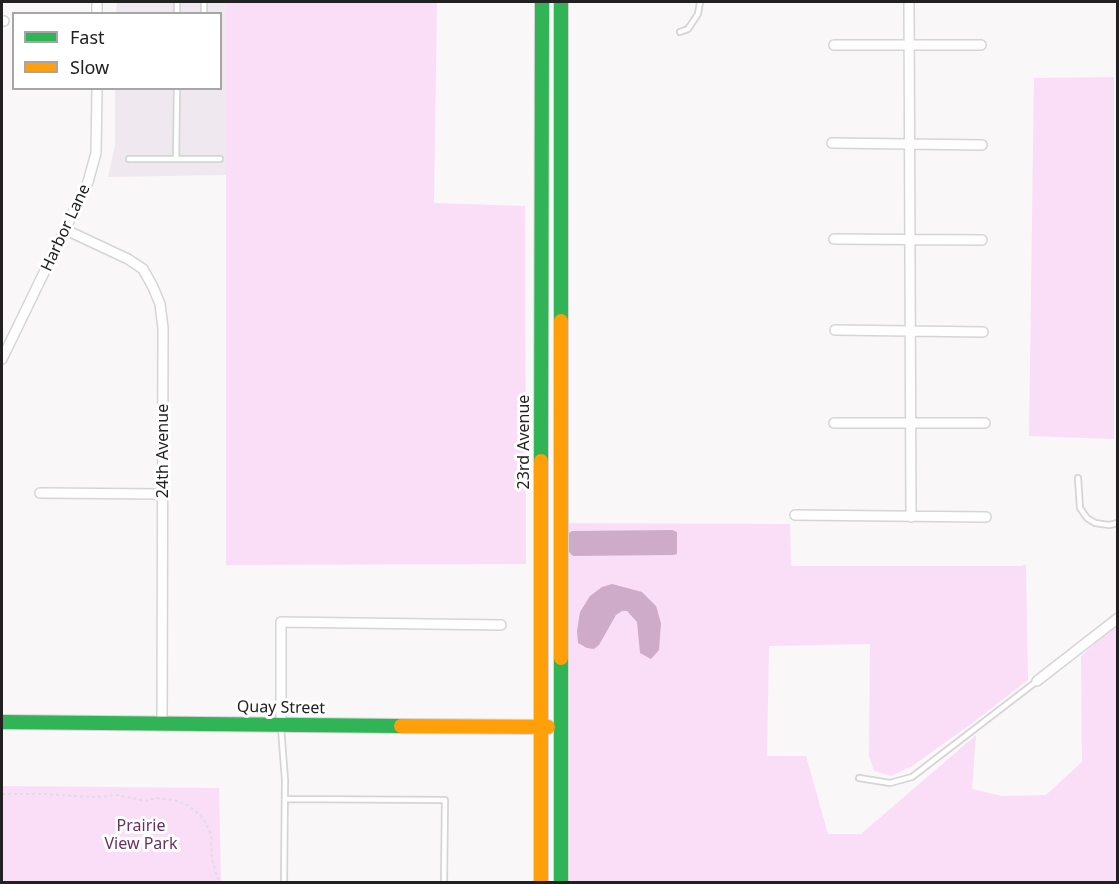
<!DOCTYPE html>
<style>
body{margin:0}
#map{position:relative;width:1119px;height:884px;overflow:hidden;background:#faf7f9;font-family:"Noto Sans",sans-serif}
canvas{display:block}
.frame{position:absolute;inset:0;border:3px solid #222122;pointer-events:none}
.legend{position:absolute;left:12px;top:12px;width:210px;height:78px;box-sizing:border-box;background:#fff;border:2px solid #a7a6a7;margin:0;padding:8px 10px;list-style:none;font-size:18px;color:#222122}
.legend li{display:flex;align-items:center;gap:12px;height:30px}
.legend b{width:30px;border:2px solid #a7a6a7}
</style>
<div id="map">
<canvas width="1119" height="884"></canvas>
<div class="frame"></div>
<ul class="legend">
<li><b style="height:8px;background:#30b455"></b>Fast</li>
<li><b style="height:8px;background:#ff9f0a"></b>Slow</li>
</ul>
</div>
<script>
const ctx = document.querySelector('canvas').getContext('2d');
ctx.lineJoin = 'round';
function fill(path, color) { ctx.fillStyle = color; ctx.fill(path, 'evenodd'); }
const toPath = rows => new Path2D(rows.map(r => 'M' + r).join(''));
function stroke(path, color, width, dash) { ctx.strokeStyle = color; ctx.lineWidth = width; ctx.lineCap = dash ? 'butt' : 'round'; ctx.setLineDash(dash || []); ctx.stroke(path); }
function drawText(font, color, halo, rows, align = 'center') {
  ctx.font = font + ' "Noto Sans",sans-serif'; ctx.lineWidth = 6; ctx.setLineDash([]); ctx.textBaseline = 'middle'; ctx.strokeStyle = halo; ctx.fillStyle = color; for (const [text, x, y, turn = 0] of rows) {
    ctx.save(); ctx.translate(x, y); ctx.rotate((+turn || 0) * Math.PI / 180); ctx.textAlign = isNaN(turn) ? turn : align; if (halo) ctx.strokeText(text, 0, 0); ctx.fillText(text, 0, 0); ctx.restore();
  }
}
const built = toPath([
 [117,2,226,2,226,175,108,177,115,146,115,89,220,88,220,14,116,13]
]);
const green = toPath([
 [226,2,437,2,434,203,525,206,526,564,226,565],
 [1114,77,1114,439,1029,436,1034,78],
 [560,523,790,524,791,566,1022,566,1026,564,1028,680,971,724,912,766,891,776,874,771,869,756,870,644,769,646,767,756,806,756,828,834,861,834,976,735,972,789,1002,796,1046,795,1082,762,1081,656,1117,624,1116,882,562,882],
 [2,786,219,788,221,882,2,882]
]);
const water = toPath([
 [672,530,677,532,677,554,673,555,573,556,568,551,569,533,572,531],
 [612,584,642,592,656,606,661,623,659,650,651,659,640,653,637,622,627,611,622,611,616,615,599,645,594,649,587,648,578,643,577,631,580,612,590,596,602,587]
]);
const path = toPath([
 [2,794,43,794,94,797,118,795,145,801,157,798,178,801,189,806,200,815,206,823,211,835,212,860,219,882]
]);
const lane = toPath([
 [204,2,204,14],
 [177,14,177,2],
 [680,32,688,29,698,14,700,2],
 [129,159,220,159],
 [176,159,177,88],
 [1078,478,1080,508,1087,518,1095,523,1109,525,1118,523],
 [281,728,285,780,284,882],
 [859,778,890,783,912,777,1037,681],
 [285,799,445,800,444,882]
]);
const street = toPath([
 [909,2,911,517],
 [97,14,97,2],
 [2,21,4,21],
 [834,45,981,45],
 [832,143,982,145],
 [66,230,128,259,143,269,153,287,160,304,163,328,162,724],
 [834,239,982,240],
 [835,330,983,332],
 [2,359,88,182,96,153,97,88],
 [834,423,985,423],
 [40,493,163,494],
 [795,515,986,517],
 [1037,681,1118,618],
 [281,725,281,622,501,625]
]);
const fast = toPath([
 [561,2,561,321],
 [541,461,542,2],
 [561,658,561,882],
 [2,722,401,726]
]);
const slow = toPath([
 [561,321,561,658],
 [401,726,548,727],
 [541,882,541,461]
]);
const streetNames = [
 ["Harbor Lane",66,228,-65],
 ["23rd Avenue",524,442,-90],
 ["24th Avenue",163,451,-90],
 ["Quay Street",281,708,1]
];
const parkNames = [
 ["Prairie",141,826],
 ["View Park",141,844]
];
fill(built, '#efe8ee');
fill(green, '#faddf6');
fill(water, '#cfabca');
stroke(lane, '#d6d5d6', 8);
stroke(street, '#d6d5d6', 12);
stroke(fast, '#d6d5d6', 16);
stroke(slow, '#d6d5d6', 16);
stroke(path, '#dfdedf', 2, [3, 3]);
stroke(lane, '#fefefe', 4.5);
stroke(street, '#fefefe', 9);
stroke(fast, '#30b455', 14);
stroke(slow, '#ff9f0a', 14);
drawText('16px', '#222122', '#fff', streetNames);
drawText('16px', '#6a2d64', '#fff', parkNames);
</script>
